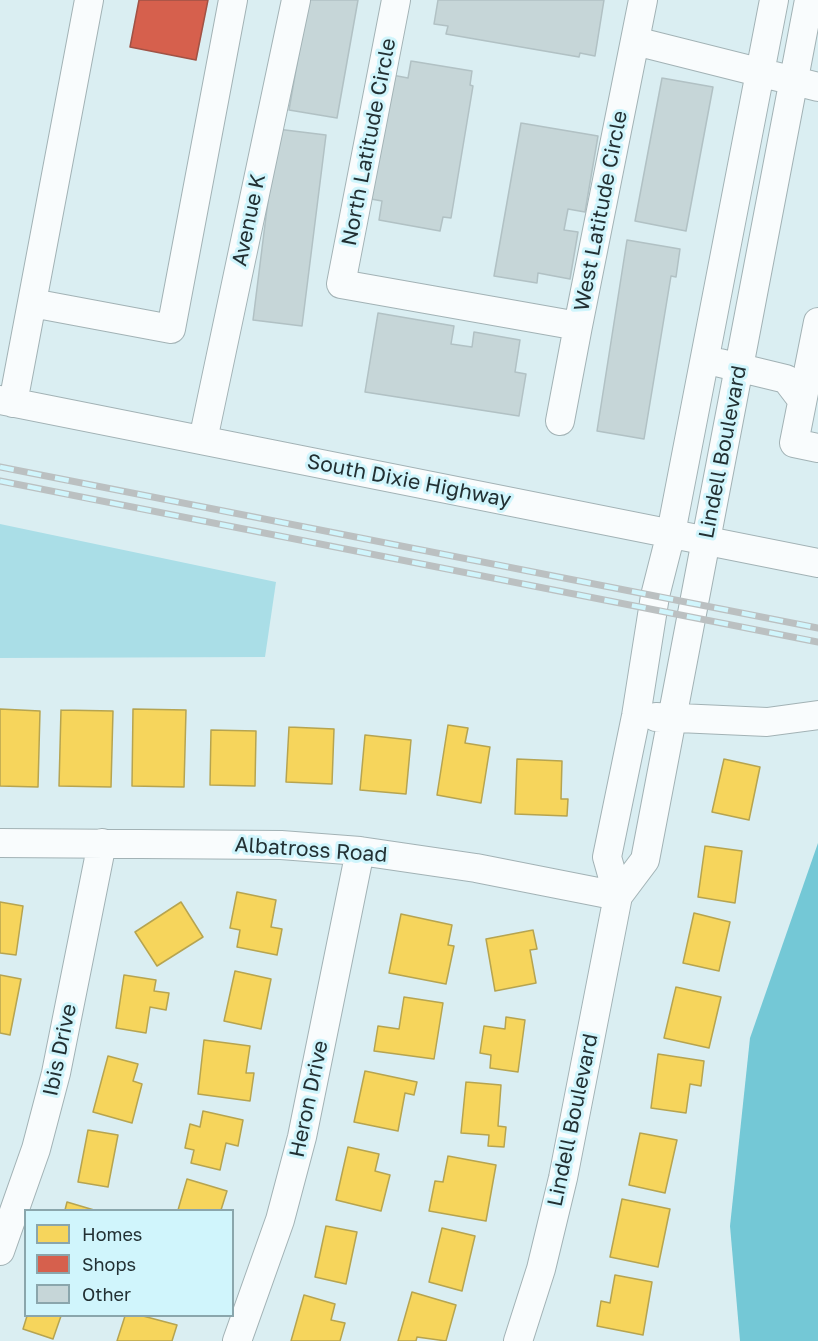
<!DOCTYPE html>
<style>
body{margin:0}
#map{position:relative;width:818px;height:1341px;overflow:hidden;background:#daeef2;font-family:"Golos Text",sans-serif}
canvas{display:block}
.legend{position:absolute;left:24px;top:1209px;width:210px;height:108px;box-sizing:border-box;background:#d0f5fc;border:2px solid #8aa6ac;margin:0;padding:8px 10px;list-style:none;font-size:18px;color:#223033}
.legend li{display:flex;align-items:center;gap:12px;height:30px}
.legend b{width:30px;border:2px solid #8aa6ac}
</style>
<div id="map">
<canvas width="818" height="1341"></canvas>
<ul class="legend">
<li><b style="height:16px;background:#f6d55c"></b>Homes</li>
<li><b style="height:16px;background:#d6604d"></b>Shops</li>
<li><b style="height:16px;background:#c6d6d8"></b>Other</li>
</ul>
</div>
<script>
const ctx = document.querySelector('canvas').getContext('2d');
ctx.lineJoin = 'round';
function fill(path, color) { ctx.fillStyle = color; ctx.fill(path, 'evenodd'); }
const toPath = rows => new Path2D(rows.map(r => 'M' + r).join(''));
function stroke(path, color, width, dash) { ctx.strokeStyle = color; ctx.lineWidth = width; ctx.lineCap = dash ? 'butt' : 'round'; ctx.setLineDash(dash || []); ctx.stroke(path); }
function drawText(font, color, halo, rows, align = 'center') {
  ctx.font = font + ' "Golos Text",sans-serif'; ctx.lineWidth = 6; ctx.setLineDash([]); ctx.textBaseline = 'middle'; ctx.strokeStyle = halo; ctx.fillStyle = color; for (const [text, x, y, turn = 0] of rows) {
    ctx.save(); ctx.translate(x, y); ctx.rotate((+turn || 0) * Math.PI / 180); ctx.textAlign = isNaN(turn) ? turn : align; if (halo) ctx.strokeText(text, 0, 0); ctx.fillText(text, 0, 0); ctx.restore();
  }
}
const green = toPath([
 [0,524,276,582,265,657,0,658]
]);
const water = toPath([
 [818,843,818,1341,740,1341,730,1226,750,1038]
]);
const homes = toPath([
 [0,709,40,711,38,787,0,786,0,709],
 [133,709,186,710,184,787,132,786,133,709],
 [61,710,113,711,111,787,59,786,61,710],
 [448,725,468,728,465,743,490,747,481,803,437,795,448,725],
 [289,727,334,729,332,784,286,782,289,727],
 [211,730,256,731,255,786,210,785,211,730],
 [365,735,411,740,406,794,360,790,365,735],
 [517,759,562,761,561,799,568,799,567,816,515,814,517,759],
 [724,759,760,767,749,820,712,812,724,759],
 [705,846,742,851,735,903,698,897,705,846],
 [237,892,276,900,271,927,282,929,277,955,237,947,240,930,230,928,237,892],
 [0,902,23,906,16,955,0,953,0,902],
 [181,902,203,937,157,966,135,932,181,902],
 [694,913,730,922,719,971,683,963,694,913],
 [401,914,452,925,448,945,454,946,446,984,389,973,401,914],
 [533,930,537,949,530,950,536,983,495,991,486,939,533,930],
 [235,971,271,979,261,1029,224,1021,235,971],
 [0,975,21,979,10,1035,0,1033,0,975],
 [124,975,156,980,154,991,169,993,166,1010,150,1007,146,1033,116,1028,124,975],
 [676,987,721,997,709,1048,664,1038,676,987],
 [404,997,443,1003,434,1059,374,1051,378,1026,399,1029,404,997],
 [506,1017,525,1020,518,1072,490,1068,491,1055,480,1053,484,1026,505,1029,506,1017],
 [204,1040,250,1046,246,1073,254,1073,250,1101,198,1094,204,1040],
 [658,1054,704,1061,701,1086,690,1084,686,1113,651,1108,658,1054],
 [108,1056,138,1064,133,1081,142,1084,132,1123,93,1112,108,1056],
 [365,1071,417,1082,414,1095,405,1093,398,1131,354,1122,365,1071],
 [466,1082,501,1085,498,1126,506,1127,504,1147,488,1146,489,1135,461,1133,466,1082],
 [203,1111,243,1120,238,1146,226,1143,220,1170,191,1163,194,1150,185,1148,190,1124,200,1127,203,1111],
 [88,1130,118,1135,108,1187,78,1182,88,1130],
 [640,1133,677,1140,665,1193,629,1185,640,1133],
 [348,1147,379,1154,375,1171,390,1175,381,1211,336,1200,348,1147],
 [448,1156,496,1165,486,1221,429,1211,435,1181,443,1182,448,1156],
 [187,1179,227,1191,221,1210,178,1210,187,1179],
 [622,1199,670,1209,658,1267,610,1257,622,1199],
 [67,1202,94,1210,65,1210,67,1202],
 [326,1226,357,1232,346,1284,315,1277,326,1226],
 [442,1228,475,1236,462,1291,429,1282,442,1228],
 [615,1275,652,1282,643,1335,597,1326,601,1301,610,1303,615,1275],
 [412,1292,456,1305,446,1341,417,1337,416,1341,398,1341,412,1292],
 [304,1295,335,1304,331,1320,345,1323,340,1341,291,1341,304,1295],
 [27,1316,61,1316,53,1339,23,1329,27,1316],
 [125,1316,143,1316,177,1325,172,1341,117,1341,125,1316]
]);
const shops = toPath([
 [139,0,208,0,196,60,130,47,139,0]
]);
const building = toPath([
 [308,0,358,0,337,118,289,110,308,0],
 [438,0,604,0,595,56,580,53,579,57,446,34,448,26,434,24,438,0],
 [411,61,472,71,470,85,473,86,451,218,443,217,440,231,379,220,382,201,371,199,392,75,408,78,411,61],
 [662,78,713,87,686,231,635,221,662,78],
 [521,123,598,136,585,212,568,209,564,230,578,232,570,279,538,273,537,283,494,276,521,123],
 [277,129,326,135,302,326,253,320,277,129],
 [627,240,680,249,676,277,671,276,644,439,597,431,627,240],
 [378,313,454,326,451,344,472,347,474,332,520,340,515,372,526,374,519,416,365,392,378,313]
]);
const minor = toPath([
 [396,0,341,284,578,326,643,0],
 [635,41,818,87],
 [32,303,171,329,233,0],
 [818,322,794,443,818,448],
 [720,363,786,379,802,400],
 [0,400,818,563],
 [13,403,89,0],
 [560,421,578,326],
 [203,440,296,0],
 [656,717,767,722,818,715],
 [0,843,281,845,360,851,476,868,618,896],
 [618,896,607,857,636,716,655,596,671,533,774,0],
 [0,1251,36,1149,56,1073,102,843],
 [237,1341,280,1220,302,1137,360,851],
 [518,1341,541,1269,563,1178,618,896,645,860,809,0]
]);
const rail = toPath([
 [0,467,818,628],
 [0,481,818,642]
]);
const streetNames = [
 ["North Latitude Circle",369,142,-79],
 ["West Latitude Circle",601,211,-79],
 ["Avenue K",249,220,-78],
 ["Lindell Boulevard",723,452,-79],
 ["South Dixie Highway",409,481,11],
 ["Albatross Road",311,850,4],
 ["Ibis Drive",60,1050,-78],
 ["Heron Drive",309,1099,-78],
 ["Lindell Boulevard",573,1120,-78]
];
fill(green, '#aadee7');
fill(water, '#74c8d6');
fill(homes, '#f6d55c');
stroke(homes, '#b6a450', 1.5);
fill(shops, '#d6604d');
stroke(shops, '#a05245', 1.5);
fill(building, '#c6d6d8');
stroke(building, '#b1c1c4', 1.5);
stroke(minor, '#a2b2b5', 30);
stroke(minor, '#f9fcfd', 28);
stroke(rail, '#bbc0c1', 7);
stroke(rail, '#d0f5fc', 4.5, [14]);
drawText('21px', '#223033', '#d0f5fc', streetNames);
</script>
